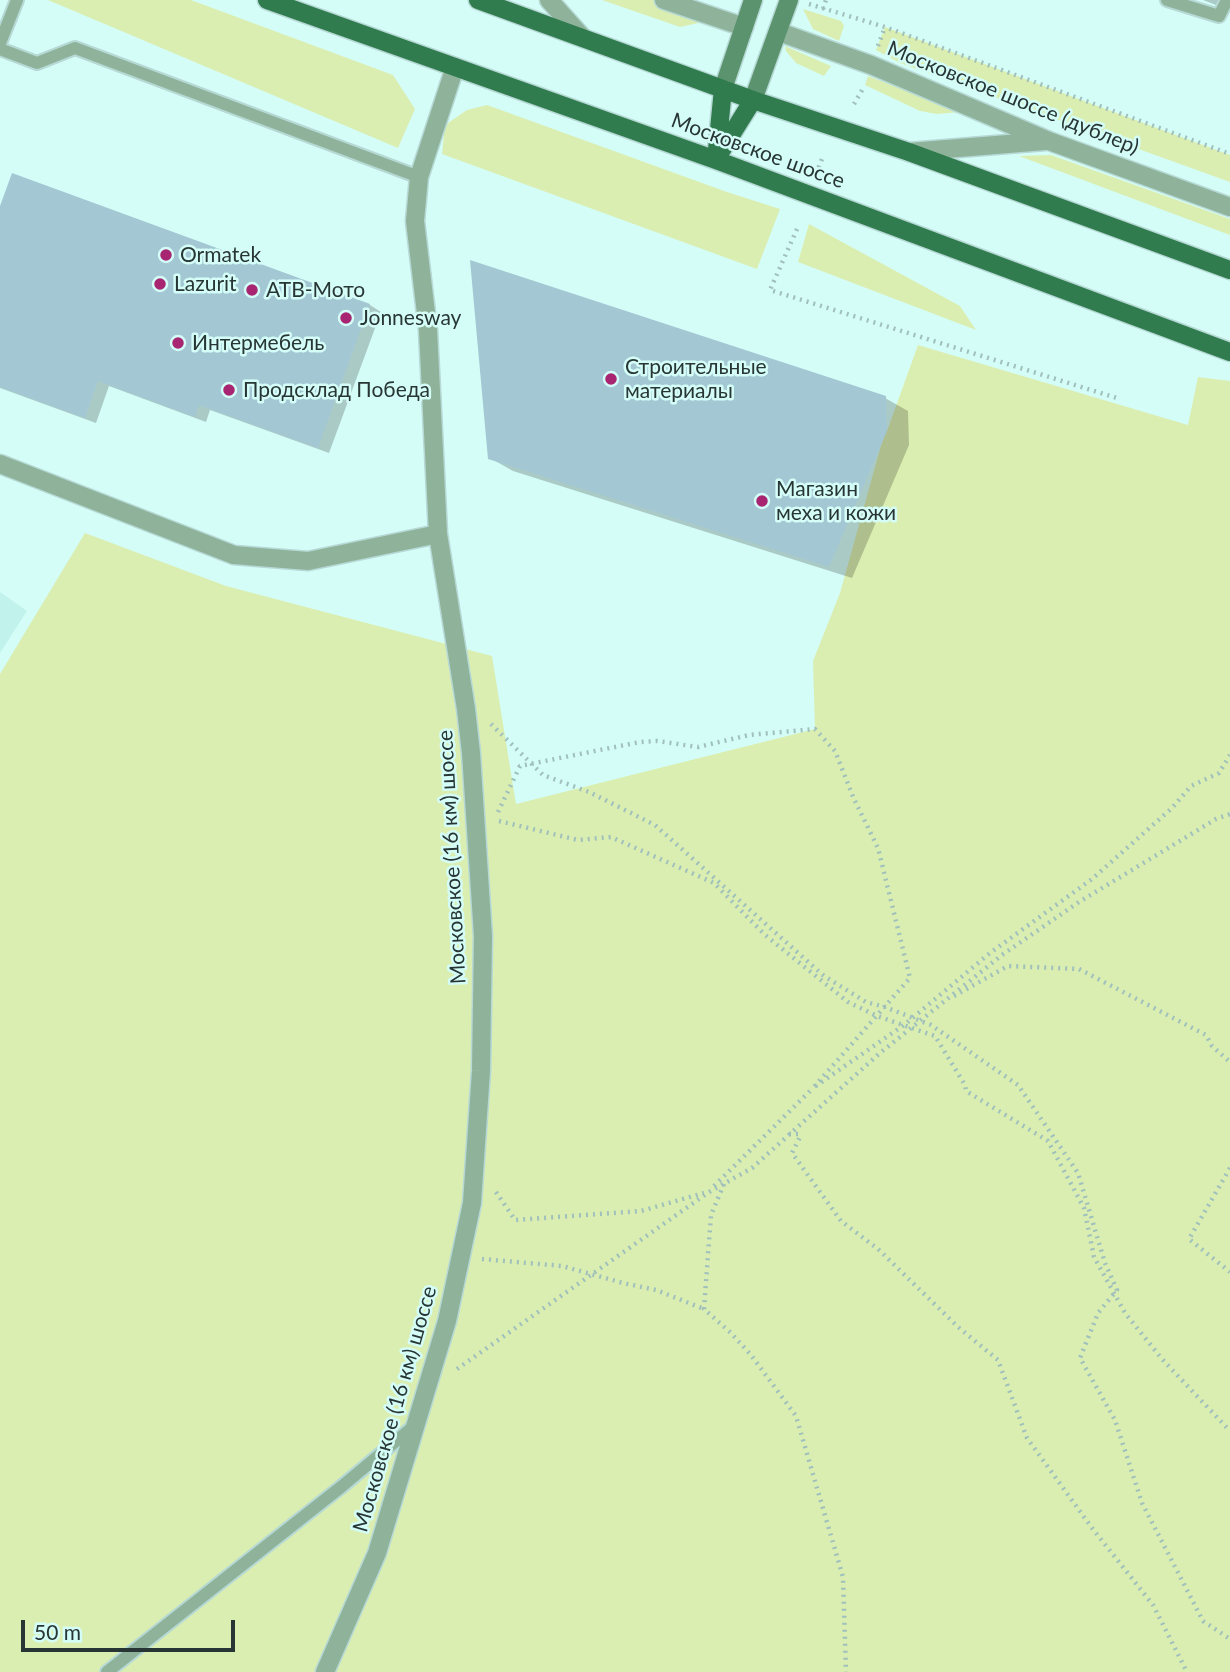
<!DOCTYPE html>
<meta charset="utf-8">
<style>
body{margin:0}
#map{position:relative;width:1230px;height:1672px;overflow:hidden;background:#d5fdf8;font-family:Lato,sans-serif}
canvas{display:block}
.scale{position:absolute;left:21px;top:1620px;width:214px;height:32px;box-sizing:border-box;border:4px solid #273634;border-top:0;padding-left:9px;font-size:21px;line-height:24px;white-space:nowrap;color:#273634;-webkit-text-stroke:5px #d5fdf8;paint-order:stroke}
</style>
<div id="map">
<canvas width="1230" height="1672"></canvas>
<div class="scale">50 m</div>
</div>
<script>
const ctx = document.querySelector('canvas').getContext('2d');
ctx.lineJoin = 'round';
function fill(path, color) { ctx.fillStyle = color; ctx.fill(path, 'evenodd'); }
const toPath = rows => new Path2D(rows.map(r => 'M' + r).join(''));
function stroke(path, color, width, dash) { ctx.strokeStyle = color; ctx.lineWidth = width; ctx.lineCap = dash ? 'butt' : 'round'; ctx.setLineDash(dash || []); ctx.stroke(path); }
function drawText(font, color, halo, rows, align = 'center') {
  ctx.font = font + ' Lato,sans-serif'; ctx.lineWidth = 5; ctx.setLineDash([]); ctx.textBaseline = 'middle'; ctx.strokeStyle = halo; ctx.fillStyle = color; for (const [text, x, y, turn = 0] of rows) {
    ctx.save(); ctx.translate(x, y); ctx.rotate((+turn || 0) * Math.PI / 180); ctx.textAlign = isNaN(turn) ? turn : align; if (halo) ctx.strokeText(text, 0, 0); ctx.fillText(text, 0, 0); ctx.restore();
  }
}
const built = toPath([
 [0,592,27,611,0,653]
]);
const green = toPath([
 [48,0,191,0,393,75,415,109,398,148],
 [602,0,663,0,708,15,703,22,680,27],
 [803,9,841,21,844,26,839,41,813,29],
 [885,27,1230,155,1230,182,900,63,876,50],
 [785,46,831,66,824,76,796,63,786,51],
 [868,76,961,112,937,114,920,111,865,85],
 [487,105,727,192,780,209,757,269,442,154,445,125,467,110],
 [1051,155,1230,219,1230,235,1019,156],
 [809,224,960,306,976,330,798,262],
 [918,345,1188,425,1198,377,1230,381,1230,1672,0,1672,0,674,85,533,226,586,492,656,516,804,815,729,813,661,840,593,885,431,887,431]
]);
const shadow = toPath([
 [1203,0,1230,0,1230,7,1229,10],
 [13,175,370,305,381,312,329,453,210,410,206,422,109,386,96,423,0,388,0,211],
 [885,398,908,411,909,445,852,578,513,471,490,458]
]);
const building = toPath([
 [12,173,370,304,318,448,199,405,195,417,98,381,85,418,0,387,0,206],
 [470,260,886,396,887,431,829,567,488,459]
]);
const path = toPath([
 [809,4,885,27,1230,154],
 [823,9,826,0],
 [878,46,885,27],
 [854,104,864,87],
 [816,174,822,159],
 [797,229,770,290,1120,399],
 [491,724,543,775,589,792,655,825,824,976,866,1002,885,1007,931,1025,1018,1085,1078,1173,1105,1263,1117,1290,1098,1313,1080,1358,1115,1420,1142,1503,1203,1621,1230,1639],
 [498,812,520,766,640,742,657,741,698,747,749,735,815,729,835,751,854,799,878,848,910,978,813,1088,904,1025,990,953,1092,879,1172,808,1191,786,1219,773,1230,755],
 [499,821,578,840,611,837,714,883,765,935,848,1002,877,1016,935,1036,965,1085,966,1091,1048,1141,1084,1208,1094,1257,1125,1313,1162,1359,1230,1431],
 [954,996,1008,966,1079,969,1206,1035,1212,1046,1230,1062],
 [789,1134,798,1134,800,1137,792,1153,841,1221,878,1249,958,1327,998,1360,1027,1438,1092,1528,1153,1605,1187,1672],
 [1230,1168,1189,1239,1230,1272],
 [724,1184,711,1215,704,1309,731,1333,751,1355,796,1416,843,1577,846,1672],
 [714,1186,813,1088],
 [496,1192,515,1220,641,1211,704,1193],
 [482,1259,562,1266,623,1283,656,1290,704,1309],
 [457,1369,709,1192,752,1168,880,1053,1002,955,1079,902,1216,819,1230,814]
]);
const service = toPath([
 [1167,0,1219,16,1227,0],
 [0,43,17,0],
 [0,49,37,63,75,48,419,177],
 [107,1672,341,1487,414,1426]
]);
const minor = toPath([
 [549,0,583,38],
 [664,0,744,27],
 [779,32,871,65,1049,141,1230,207],
 [909,152,1045,141],
 [0,464,234,555,308,561,438,534],
 [325,1672,377,1553,447,1321,472,1203,481,1071,483,936,471,753,466,709,438,534,428,330,415,221,419,177,455,67]
]);
const secondary = toPath([
 [723,89,753,0],
 [753,100,789,0]
]);
const primary = toPath([
 [267,0,716,160,1230,352],
 [478,0,753,100,909,152,1230,270],
 [718,156,753,100],
 [716,160,723,89]
]);
const markers = [
 [166,255,7,"#a72571"],
 [160,284,7,"#a72571"],
 [252,290,7,"#a72571"],
 [346,318,7,"#a72571"],
 [178,343,7,"#a72571"],
 [611,379,7,"#a72571"],
 [229,390,7,"#a72571"],
 [762,501,7,"#a72571"]
];
const streetNames = [
 ["Московское шоссе (дублер)",1013,98,22],
 ["Московское шоссе",758,151,20],
 ["Московское (16 км) шоссе",452,857,-93],
 ["Московское (16 км) шоссе",395,1409,-74]
];
const poiNames = [
 ["Ormatek",180,255],
 ["Lazurit",174,284],
 ["АТВ-Мото",266,290],
 ["Jonnesway",360,318],
 ["Интермебель",192,343],
 ["Строительные",625,367],
 ["материалы",625,391],
 ["Продсклад Победа",243,390],
 ["Магазин",776,489],
 ["меха и кожи",776,513]
];
fill(built, '#c1f2ec');
fill(green, '#dbeeb1');
fill(shadow, '#0003');
fill(building, '#a3c7d3');
stroke(service, '#b6d9d5', 16);
stroke(minor, '#b6d9d5', 21);
stroke(secondary, '#b6d9d5', 21);
stroke(primary, '#b6d9d5', 21);
stroke(path, '#a0c0bc', 4.5, [2, 5]);
stroke(service, '#8eb39a', 12);
stroke(minor, '#8eb39a', 18);
stroke(secondary, '#5b936e', 18);
stroke(primary, '#317c4f', 18);
for (const [x, y, r, color] of markers) { const dot = new Path2D(); dot.arc(x, y, r, 0, 2 * Math.PI); ctx.fillStyle = color; ctx.fill(dot); stroke(dot, '#d5fdf8', 2.5); }
drawText('21px', '#273634', '#d5fdf8', streetNames);
drawText('21px', '#273634', '#d5fdf8', poiNames, 'left');
</script>
